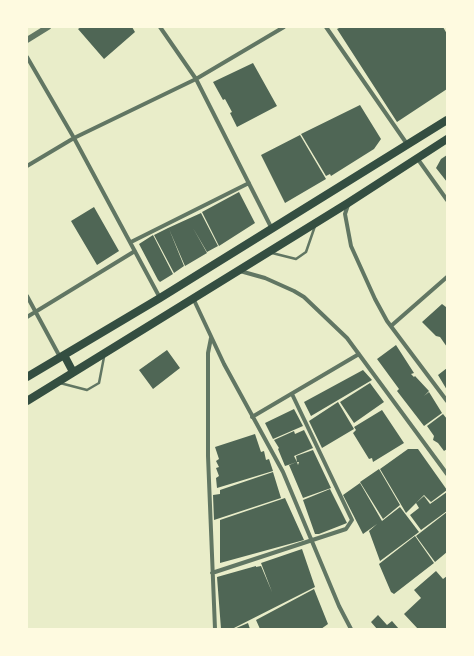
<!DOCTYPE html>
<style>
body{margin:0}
#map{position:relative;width:474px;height:656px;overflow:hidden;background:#e9edc9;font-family:"Fira Sans Condensed",sans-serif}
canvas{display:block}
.frame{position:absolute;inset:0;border:28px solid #fefae0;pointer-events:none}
</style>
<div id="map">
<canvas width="474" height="656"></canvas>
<div class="frame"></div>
</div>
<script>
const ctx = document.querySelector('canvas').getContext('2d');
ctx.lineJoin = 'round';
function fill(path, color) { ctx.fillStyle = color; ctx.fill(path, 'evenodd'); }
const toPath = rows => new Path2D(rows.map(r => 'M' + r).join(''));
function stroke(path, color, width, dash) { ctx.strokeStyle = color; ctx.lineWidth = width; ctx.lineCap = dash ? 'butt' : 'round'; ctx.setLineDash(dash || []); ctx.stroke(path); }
const building = toPath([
 [81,27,132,27,135,32,104,59,78,29],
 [341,27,443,27,447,34,447,89,397,122,337,29],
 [253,63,277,106,237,127,230,113,232,112,225,99,223,100,213,82],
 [360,105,381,139,374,149,331,176,330,174,326,176,301,134],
 [300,135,326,179,285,203,261,155],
 [447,155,447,182,436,168,441,159],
 [239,192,255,223,219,246,202,212],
 [94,207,119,251,97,265,71,221],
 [201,213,218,246,207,252,193,228,207,253,185,266,169,229,184,266,174,273,154,235,168,228],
 [153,235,173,274,160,282,158,280,139,244],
 [442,304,446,307,447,306,447,347,440,337,436,336,422,322],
 [396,345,414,373,411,374,414,377,415,376,429,391,424,396,429,392,442,413,424,426,397,391,399,389,377,359],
 [167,350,180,368,153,389,139,370],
 [447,368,447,390,438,375],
 [363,370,372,380,311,416,304,402],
 [370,383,384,402,354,423,340,402],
 [338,402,354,429,322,448,309,421],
 [294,409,303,426,273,439,265,423],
 [382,410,404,443,373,462,372,458,369,459,353,433,356,430,354,427],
 [443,414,447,419,447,449,444,451,438,443,433,440,434,436,427,426],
 [304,430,313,448,294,456,297,462,285,466,278,449,279,448,274,440,294,431,295,434],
 [255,434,261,452,264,451,266,460,269,459,273,471,217,488,216,478,219,476,216,468,219,467,216,461,219,459,215,447],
 [408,449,418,449,447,490,431,502,424,495,406,513,380,469],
 [313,450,331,488,303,498,289,465,297,462,298,465,299,462,297,462,296,456],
 [379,469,400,505,383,519,360,482],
 [273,472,281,498,214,520,213,495,220,494,220,490],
 [360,483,382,521,400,507,419,532,380,561,369,531,377,524,363,534,343,495],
 [330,489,347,523,319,534,315,534,303,500],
 [447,492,447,511,421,530,410,515,419,508,416,503,424,496,430,504],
 [285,498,304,540,220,563,220,520],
 [447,512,447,552,435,562,416,536],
 [415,536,434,563,394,594,391,592,379,564],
 [302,549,315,587,232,629,221,629,217,577,256,566,256,567,261,566,272,592,261,563],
 [436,571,443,579,447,576,447,629,418,629,404,614,421,598,414,590],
 [314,589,328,624,321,629,260,629,256,620],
 [378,615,387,625,392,621,399,629,377,629,371,622],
 [248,623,250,629,234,629]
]);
const service = toPath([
 [272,253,296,259,306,252,315,226],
 [60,383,87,390,99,383,104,357]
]);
const minor = toPath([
 [160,27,196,79,272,229],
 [326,27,407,144],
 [27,57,74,138,160,298],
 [417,158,447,200],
 [27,166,74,138,196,79,284,27],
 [348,205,345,214,351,246,375,299,387,321,447,401],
 [131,242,249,183],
 [240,271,265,278,294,291,304,297,347,338,447,474],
 [27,296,60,357],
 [193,298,224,364,283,472,339,606,351,629],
 [27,317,135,251],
 [391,326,447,277],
 [211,338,208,353,208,456,215,629],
 [252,417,359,354],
 [212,573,346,529,352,520,292,394]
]);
const tertiary = toPath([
 [27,40,48,27]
]);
const primary = toPath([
 [64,355,73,372],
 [27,377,160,298,447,120],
 [27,401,348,203,447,139]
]);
fill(building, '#4f6655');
stroke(service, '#617663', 2.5);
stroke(minor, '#617663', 4);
stroke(tertiary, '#617663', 6);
stroke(primary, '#344e41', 8);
</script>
